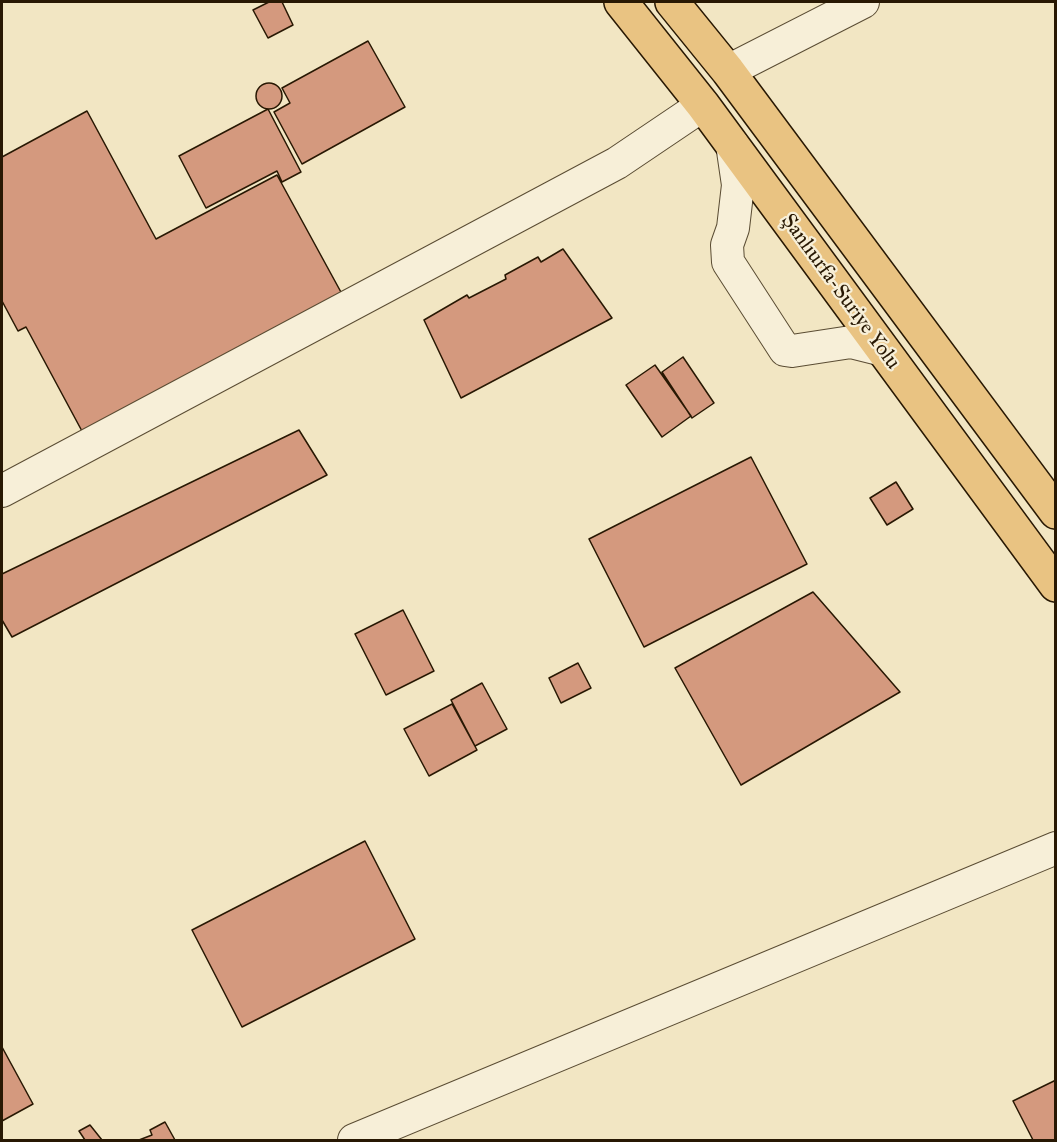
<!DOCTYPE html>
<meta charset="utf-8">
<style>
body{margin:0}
#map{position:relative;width:1057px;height:1142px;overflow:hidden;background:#f2e6c3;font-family:"IM FELL Great Primer",serif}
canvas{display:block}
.frame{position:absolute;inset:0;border:3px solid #281803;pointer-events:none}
</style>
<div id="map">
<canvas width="1057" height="1142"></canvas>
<div class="frame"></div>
</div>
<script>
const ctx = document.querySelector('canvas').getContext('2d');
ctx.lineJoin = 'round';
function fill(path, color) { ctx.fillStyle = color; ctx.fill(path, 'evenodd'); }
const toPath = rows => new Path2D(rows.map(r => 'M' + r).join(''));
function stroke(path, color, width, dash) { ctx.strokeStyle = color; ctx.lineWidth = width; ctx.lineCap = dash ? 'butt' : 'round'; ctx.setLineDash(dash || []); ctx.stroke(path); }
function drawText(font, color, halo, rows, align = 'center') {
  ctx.font = font + ' "IM FELL Great Primer",serif'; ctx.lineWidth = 4.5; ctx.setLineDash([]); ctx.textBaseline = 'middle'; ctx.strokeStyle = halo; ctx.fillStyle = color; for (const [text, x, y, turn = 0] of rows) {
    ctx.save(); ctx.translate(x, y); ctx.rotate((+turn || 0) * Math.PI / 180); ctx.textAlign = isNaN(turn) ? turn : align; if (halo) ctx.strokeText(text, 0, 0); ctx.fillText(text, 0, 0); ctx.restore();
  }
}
const building = toPath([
 [269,2,282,2,293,25,268,38,253,10,269,2],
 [368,41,405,107,302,164,274,112,290,103,282,88,368,41],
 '256 96a13 13 0 1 1 26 0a13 13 0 1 1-26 0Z',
 [268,109,301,172,282,182,277,171,206,208,179,156,268,109],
 [87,111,156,239,277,175,342,294,83,433,26,327,18,331,2,301,2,157,87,111],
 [563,249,612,318,461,398,424,320,467,295,469,298,506,279,505,275,538,257,541,262,563,249],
 [683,357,714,403,692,418,662,372,683,357],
 [655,365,691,416,662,437,626,385,655,365],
 [299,430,327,475,12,637,2,620,2,574,299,430],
 [751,457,807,564,644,647,589,539,751,457],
 [896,482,913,509,887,525,870,498,896,482],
 [813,592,900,692,741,785,675,668,813,592],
 [403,610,434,671,386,695,355,634,403,610],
 [578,663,591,688,561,703,549,678,578,663],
 [482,683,507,729,475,746,451,700,482,683],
 [452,704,477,750,429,776,404,729,452,704],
 [365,841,415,939,242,1027,192,930,365,841],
 [2,1047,33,1104,2,1121,2,1047],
 [1056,1080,1056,1140,1033,1140,1013,1101,1056,1080],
 [165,1122,175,1140,139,1140,152,1135,150,1130,165,1122],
 [90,1125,102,1140,85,1140,79,1131,90,1125]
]);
const minor = toPath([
 [728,71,863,2],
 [732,144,738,185,733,228,727,245,728,262,785,350,792,351,851,342,883,350],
 [2,491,617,163,703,105],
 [354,1140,1056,848]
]);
const highway = toPath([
 [621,2,703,105,1056,585],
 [672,2,728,71,1056,512]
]);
const streetNames = [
 ["Şanlıurfa-Suriye Yolu",840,292,54]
];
fill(building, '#d4997e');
stroke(building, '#281803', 1.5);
stroke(minor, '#5a4c33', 34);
stroke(highway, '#281803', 36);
stroke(minor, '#f7efd8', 32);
stroke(highway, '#e9c382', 33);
drawText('21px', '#281803', '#f7efd8', streetNames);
</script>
